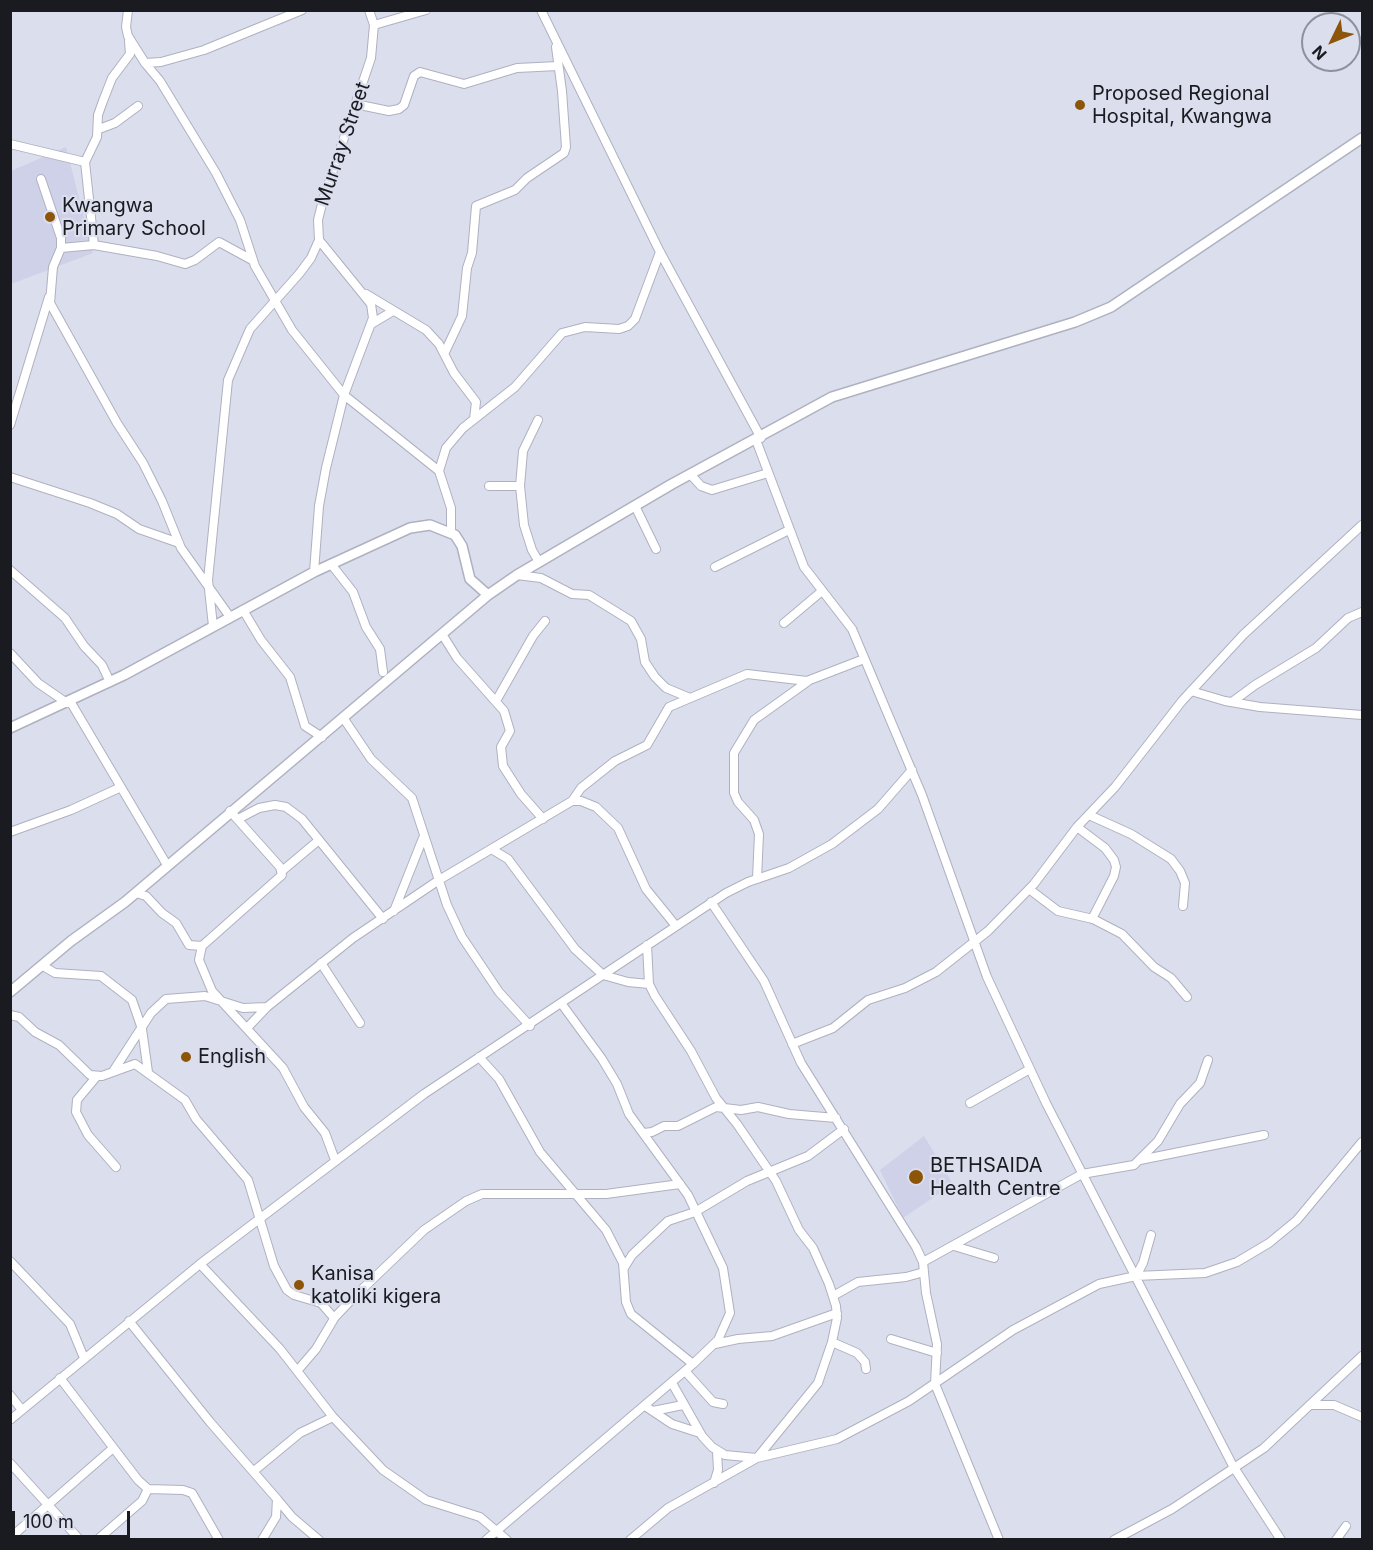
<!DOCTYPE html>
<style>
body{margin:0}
#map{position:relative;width:1373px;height:1550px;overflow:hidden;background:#dbdeed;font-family:Inter,sans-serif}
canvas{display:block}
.frame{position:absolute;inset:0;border:12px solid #1a1b21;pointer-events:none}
.north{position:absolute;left:1301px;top:12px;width:60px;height:60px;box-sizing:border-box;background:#dbdeed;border:2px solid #8e909b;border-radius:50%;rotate:227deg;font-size:16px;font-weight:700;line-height:24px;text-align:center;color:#1a1b21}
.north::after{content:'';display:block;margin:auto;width:21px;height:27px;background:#8d550a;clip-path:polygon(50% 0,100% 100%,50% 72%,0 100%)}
.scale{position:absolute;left:12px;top:1511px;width:118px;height:27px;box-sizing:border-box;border:3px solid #1a1b21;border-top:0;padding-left:8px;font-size:18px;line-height:21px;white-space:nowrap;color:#1a1b21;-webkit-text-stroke:4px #dbdeed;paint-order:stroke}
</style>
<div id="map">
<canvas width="1373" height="1550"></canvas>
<div class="frame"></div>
<div class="north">N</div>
<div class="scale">100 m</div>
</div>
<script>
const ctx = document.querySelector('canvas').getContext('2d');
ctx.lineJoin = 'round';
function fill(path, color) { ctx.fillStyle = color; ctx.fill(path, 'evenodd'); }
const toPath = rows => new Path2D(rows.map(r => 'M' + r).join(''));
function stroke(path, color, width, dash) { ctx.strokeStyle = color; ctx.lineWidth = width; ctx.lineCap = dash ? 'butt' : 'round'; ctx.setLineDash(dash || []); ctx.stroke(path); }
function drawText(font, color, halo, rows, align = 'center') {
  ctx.font = font + ' Inter,sans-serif'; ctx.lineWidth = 4.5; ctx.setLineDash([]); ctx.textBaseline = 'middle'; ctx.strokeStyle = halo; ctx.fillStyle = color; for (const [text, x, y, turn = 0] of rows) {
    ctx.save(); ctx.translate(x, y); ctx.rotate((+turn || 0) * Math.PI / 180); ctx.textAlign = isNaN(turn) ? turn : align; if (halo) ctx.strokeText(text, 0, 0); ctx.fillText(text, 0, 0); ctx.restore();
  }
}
const built = toPath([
 [66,147,93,253,11,284,11,171],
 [924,1136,953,1184,903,1218,880,1170]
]);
const minor = toPath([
 [128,10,126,27,128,36,145,63,160,81,216,173,240,220,255,266,292,330,344,395,439,471,451,508,451,532],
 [541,10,660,252,761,438],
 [374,25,426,10],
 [145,63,161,62,204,50,302,10],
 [355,104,389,111,399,109,404,105,414,76,420,72,464,84,517,68,558,66],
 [99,129,115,123,138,106],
 [10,144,85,162],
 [41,179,61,238,61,248,53,267,50,303,117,423,143,463,162,501,181,548,230,617],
 [94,245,85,162,97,137,98,115,103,101,112,78,130,54,129,41],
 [61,248,94,245,157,256,185,264,195,260,219,242,252,260],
 [366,294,426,330,439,344,454,373,476,402,474,419],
 [373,323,393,311],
 [445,352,462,316,467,268,472,253,476,206,515,190,527,178,564,153,566,147,562,91,556,47],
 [538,420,523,451,520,486,524,525,532,550,539,562],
 [10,425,49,297],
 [756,440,804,567,852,629,922,795,987,977,1046,1103,1233,1466,1281,1540],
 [439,471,446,448,463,428,515,387,562,333,585,327,619,329,628,326,635,319,660,252],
 [691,475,701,486,712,490,768,473],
 [10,477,90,503,117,514,139,529,179,543],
 [489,486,520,486],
 [635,506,656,549],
 [331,564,353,592,366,627,380,649,383,672],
 [715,567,789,530],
 [10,570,65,618,84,646,102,665,110,682],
 [314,572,319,506,326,468,344,395,373,318,371,304,319,240],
 [517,575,541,578,572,594,589,595,631,621,641,639,645,662,655,677,666,688,690,698],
 [243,610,261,640,290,677,305,726,322,737],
 [784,623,822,591],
 [213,626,208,580,228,380,250,329,299,274,311,258,319,240,318,220,323,200,371,58,374,25,369,10],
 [442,634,457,658,504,711,510,731,501,747,503,766,521,794,543,819],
 [10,653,38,683,67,703],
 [1191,691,1225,701,1260,707,1362,715],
 [70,701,167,865],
 [496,701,533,636,545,621],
 [1232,702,1255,685,1316,648,1348,618,1362,612],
 [344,719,371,759,412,798,447,905,462,937,499,992,530,1026],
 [572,801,581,788,615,761,647,745,669,707,747,674,807,681,864,659],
 [230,811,280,867,282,875,202,946,199,960,212,991,283,1068,304,1107,325,1133,335,1160],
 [1089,815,1131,834,1171,859,1180,871,1185,883,1183,906],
 [238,819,259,808,275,805,286,807,302,819,383,919],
 [1077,827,1105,848,1114,860,1116,867,1114,876,1092,919],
 [10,832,71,810,119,788],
 [493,850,508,859,575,949,603,975,628,982,649,984],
 [282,871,319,840],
 [757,879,759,834,754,820,738,802,734,793,734,753,754,720,807,682],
 [1029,889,1058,911,1093,919,1122,934,1154,967,1171,978,1187,997],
 [136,893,146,896,162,913,176,923,189,945,202,946],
 [711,902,764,981,801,1063,916,1247,923,1262,926,1293,937,1344,935,1384,999,1540],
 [394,911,423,838],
 [321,963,360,1023],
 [43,966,55,973,101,976,132,1000,142,1029,148,1072],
 [10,1015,19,1017,35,1032,59,1045,90,1075,102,1076,135,1064,185,1100,196,1119,248,1180,274,1266,287,1290,294,1295,321,1303,334,1318],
 [247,1028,267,1007,353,938,439,880,572,801,581,801,596,807,618,828,646,889,676,926],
 [792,1044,833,1028,868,1000,905,988,936,972,988,931,1034,884,1077,827,1115,787,1182,701,1243,635,1362,525],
 [479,1057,499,1079,540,1152,606,1230,623,1263,626,1302,631,1314,693,1364],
 [114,1070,151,1013,166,999,205,996,243,1008,267,1007],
 [97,1076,77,1100,76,1112,88,1135,116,1167],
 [970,1103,1030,1069],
 [644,1133,652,1132,664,1126,678,1126,716,1107,741,1110,758,1107,789,1114,836,1118],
 [1140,1160,1264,1135],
 [954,1246,994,1258],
 [10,1261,70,1324,84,1358],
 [923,1262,1082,1174,1134,1165,1158,1141,1180,1104,1200,1083,1208,1060],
 [200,1264,280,1349,333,1417,383,1470,426,1500,480,1517,507,1540],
 [624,1268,632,1255,668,1221,695,1212,747,1181,808,1156,844,1129],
 [1136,1276,1143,1263,1151,1235],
 [833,1296,858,1282,906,1277,924,1272],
 [129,1321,210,1422,277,1499,276,1517,262,1540],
 [891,1339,937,1353],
 [832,1342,857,1353,865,1362,866,1369],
 [715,1344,738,1339,772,1336,837,1313],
 [298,1370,316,1349,335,1317,355,1296,424,1230,466,1201,482,1194,606,1194,680,1184],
 [685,1371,713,1402,723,1404],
 [60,1378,138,1480,148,1489,183,1490,192,1493,219,1540],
 [672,1383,702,1436,712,1447,725,1455,757,1458,837,1439,909,1401,1013,1330,1099,1284,1136,1276,1205,1273,1237,1262,1269,1243,1297,1220,1362,1142],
 [10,1395,22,1410],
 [1311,1405,1334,1405,1362,1417],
 [645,1406,672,1424,700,1433],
 [653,1411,683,1405],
 [10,1420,200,1264,424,1094,726,893,748,882,789,868,832,844,878,809,912,770],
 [10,1463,80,1540],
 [254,1471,300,1433,333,1417],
 [714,1483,718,1470,717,1451],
 [277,1499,292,1517,319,1540],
 [10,1538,112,1449],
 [97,1540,142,1501,148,1489],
 [486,1540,693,1364,718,1340,730,1313,723,1268,688,1195,629,1114,617,1084,602,1059,561,1003],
 [630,1540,668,1508,757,1458,818,1383,832,1342,837,1318,836,1306,829,1284,813,1248,799,1230,776,1181,737,1124,716,1098,691,1051,655,996,649,984,647,945],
 [1114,1540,1172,1509,1264,1448,1362,1356],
 [1336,1540,1346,1526]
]);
const tertiary = toPath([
 [10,728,124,675,314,572,410,528,430,525,455,535,462,546,470,579,488,595],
 [10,992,71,941,125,902,488,595,517,575,672,484,832,397,1075,322,1111,307,1362,138]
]);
const markers = [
 [1080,105,6,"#8d550a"],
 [50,217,6,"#8d550a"],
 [186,1057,6,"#8d550a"],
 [916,1177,8,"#8d550a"],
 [299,1285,6,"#8d550a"]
];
const poiNames = [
 ["Proposed Regional",1092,94],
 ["Hospital, Kwangwa",1092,117],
 ["Kwangwa",62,206],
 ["Primary School",62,229],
 ["English",198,1057],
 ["BETHSAIDA",930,1166],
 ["Health Centre",930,1189],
 ["Kanisa",311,1274],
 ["katoliki kigera",311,1297]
];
const streetNames = [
 ["Murray Street",343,144,-71]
];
fill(built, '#ced1e7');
stroke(minor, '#afb1c0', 10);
stroke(tertiary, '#afb1c0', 12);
stroke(minor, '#fff', 8);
stroke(tertiary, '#fff', 9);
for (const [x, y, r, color] of markers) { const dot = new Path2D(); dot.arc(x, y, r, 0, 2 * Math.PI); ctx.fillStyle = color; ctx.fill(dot); stroke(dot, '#dbdeed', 2); }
drawText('20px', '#1a1b21', '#dbdeed', poiNames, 'left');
drawText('20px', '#1a1b21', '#dbdeed', streetNames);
</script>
